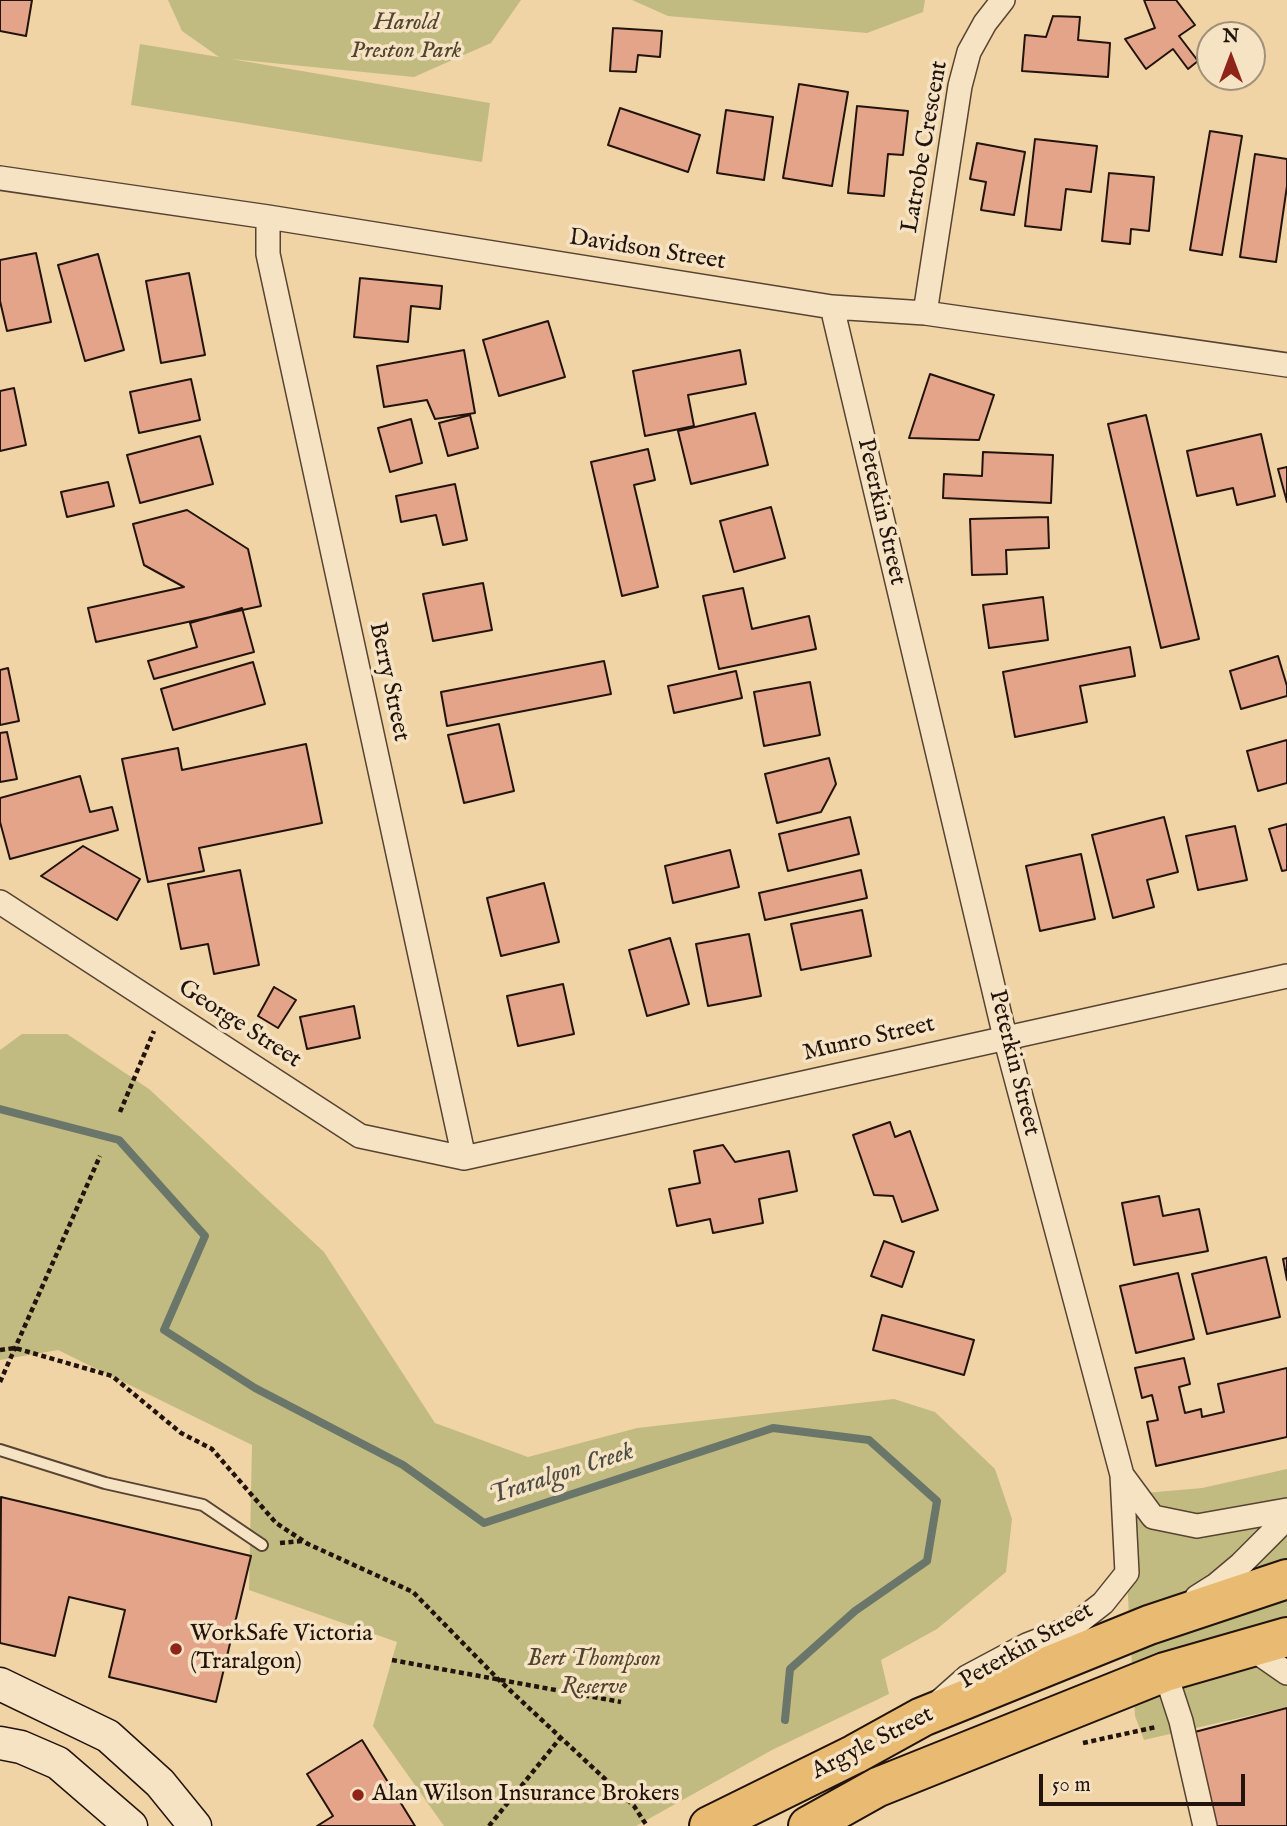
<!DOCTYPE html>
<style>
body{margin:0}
#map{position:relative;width:1287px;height:1826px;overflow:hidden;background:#f0d4a5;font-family:"IM FELL English",serif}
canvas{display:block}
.north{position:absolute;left:1196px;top:21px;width:70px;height:70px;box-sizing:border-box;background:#f5e3c4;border:2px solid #a1907a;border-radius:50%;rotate:0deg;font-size:19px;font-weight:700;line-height:28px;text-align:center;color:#22130c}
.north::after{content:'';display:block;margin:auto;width:24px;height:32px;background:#8f2418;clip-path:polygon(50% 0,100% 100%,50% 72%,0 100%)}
.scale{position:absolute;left:1039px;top:1774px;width:206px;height:32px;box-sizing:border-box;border:4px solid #22130c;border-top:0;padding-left:9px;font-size:21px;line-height:24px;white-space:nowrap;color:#22130c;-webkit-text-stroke:5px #f5e3c4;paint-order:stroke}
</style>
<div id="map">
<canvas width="1287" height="1826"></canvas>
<div class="north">N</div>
<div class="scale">50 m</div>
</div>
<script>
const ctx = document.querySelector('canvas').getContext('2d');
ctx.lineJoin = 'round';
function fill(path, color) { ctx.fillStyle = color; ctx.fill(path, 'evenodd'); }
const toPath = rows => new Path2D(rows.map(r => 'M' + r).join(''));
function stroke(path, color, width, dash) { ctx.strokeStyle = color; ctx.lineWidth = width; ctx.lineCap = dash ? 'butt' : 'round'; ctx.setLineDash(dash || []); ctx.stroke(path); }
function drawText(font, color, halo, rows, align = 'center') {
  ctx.font = font + ' "IM FELL English",serif'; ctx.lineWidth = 7; ctx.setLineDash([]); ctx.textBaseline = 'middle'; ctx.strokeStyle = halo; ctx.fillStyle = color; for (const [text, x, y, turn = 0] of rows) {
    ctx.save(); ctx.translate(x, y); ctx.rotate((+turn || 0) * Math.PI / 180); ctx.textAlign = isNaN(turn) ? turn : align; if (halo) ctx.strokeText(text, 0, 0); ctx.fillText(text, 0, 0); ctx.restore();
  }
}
const green = toPath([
 [168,0,521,0,491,43,414,77,231,59,490,103,482,162,131,105,140,44,219,57,182,31],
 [632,0,925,0,923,12,867,33,668,16],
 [22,1034,67,1034,149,1089,324,1252,435,1423,528,1457,637,1428,894,1399,935,1412,995,1469,1012,1519,1006,1572,937,1629,881,1660,889,1694,772,1750,636,1826,444,1826,373,1726,397,1642,249,1590,252,1445,58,1350,0,1360,0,1050],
 [1287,1469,1287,1707,1144,1740,1135,1716,1122,1495,1202,1488]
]);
const stream = toPath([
 [0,1109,119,1140,205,1236,164,1330,255,1388,403,1465,484,1523,773,1428,869,1440,937,1501,927,1561,855,1611,790,1669,785,1720]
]);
const building = toPath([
 [0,0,32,0,26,36,0,31,0,0],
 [1144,0,1176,0,1195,25,1179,36,1198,61,1188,69,1173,49,1146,69,1125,39,1155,28,1144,0],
 [1053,16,1080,17,1078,40,1110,43,1108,77,1022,71,1025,35,1046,37,1053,16],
 [613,28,662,31,660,57,638,55,636,72,610,71,613,28],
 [799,84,848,92,832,186,783,178,799,84],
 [857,106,908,111,903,155,888,154,884,196,848,193,857,106],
 [620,108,700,135,688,172,608,145,620,108],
 [726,110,773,117,764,180,717,173,726,110],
 [1210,131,1242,136,1222,255,1190,250,1210,131],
 [1035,139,1097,146,1091,192,1066,189,1061,230,1025,226,1035,139],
 [977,143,1025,152,1014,215,981,210,986,182,970,179,977,143],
 [1255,154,1287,159,1287,186,1276,262,1240,257,1255,154],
 [1109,173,1154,177,1149,231,1131,229,1130,244,1102,241,1109,173],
 [36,253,51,322,7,331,0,301,0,260,36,253],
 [98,254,124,350,85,361,58,265,98,254],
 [189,273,205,355,161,363,146,281,189,273],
 [360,278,442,286,440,309,411,306,408,342,354,337,360,278],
 [548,321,565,377,499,396,483,340,548,321],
 [464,350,475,413,435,419,427,400,384,407,377,366,464,350],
 [740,350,746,384,688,395,694,426,645,436,633,371,740,350],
 [930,374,994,395,979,440,909,438,930,374],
 [191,379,200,420,139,433,130,392,191,379],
 [14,388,26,445,0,451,0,391,14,388],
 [755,413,768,465,691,484,678,431,755,413],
 [470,415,478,448,448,456,439,423,470,415],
 [1146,415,1199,639,1161,648,1108,424,1146,415],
 [411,419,422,463,390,472,378,428,411,419],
 [1261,434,1275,496,1237,505,1233,488,1197,496,1187,451,1261,434],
 [200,436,213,484,140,503,127,455,200,436],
 [648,449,655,480,634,485,658,587,622,596,591,462,648,449],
 [983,452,1053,455,1051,503,943,498,944,474,982,476,983,452],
 [1287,467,1287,502,1278,469,1287,467],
 [108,482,114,506,67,517,61,492,108,482],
 [455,484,467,540,443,545,436,515,401,522,396,496,455,484],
 [771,507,785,558,734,572,720,521,771,507],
 [187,510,248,549,261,606,96,642,88,608,184,587,144,565,133,524,187,510],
 [1048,517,1049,548,1006,550,1007,574,972,575,970,519,1048,517],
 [483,583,492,630,433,641,423,594,483,583],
 [743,588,752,629,809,616,816,649,719,669,703,596,743,588],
 [1043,597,1048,640,989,648,983,605,1043,597],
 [242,608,254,652,154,679,148,661,197,647,190,623,242,608],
 [1130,647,1135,676,1080,686,1087,722,1015,737,1003,672,1130,647],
 [1278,656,1287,686,1287,696,1241,709,1230,671,1278,656],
 [604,661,611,694,447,726,441,692,604,661],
 [253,662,265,704,173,730,161,689,253,662],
 [8,668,19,721,0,725,0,670,8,668],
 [736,671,742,698,674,713,668,686,736,671],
 [810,682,820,735,764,746,754,692,810,682],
 [499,724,514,791,464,803,448,735,499,724],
 [7,732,17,779,0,782,0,733,7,732],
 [1287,740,1287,783,1258,791,1247,751,1287,740],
 [306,744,322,823,199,848,204,871,148,882,122,759,178,748,182,770,306,744],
 [829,758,836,784,821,812,777,823,765,774,829,758],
 [80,776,90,812,112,807,118,830,10,859,0,822,0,798,80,776],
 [850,817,859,854,788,871,779,834,850,817],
 [1164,817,1178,872,1147,880,1154,907,1113,918,1092,835,1164,817],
 [1287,824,1287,870,1282,871,1269,829,1287,824],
 [1235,826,1247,880,1198,890,1186,836,1235,826],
 [83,846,140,879,117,920,41,876,83,846],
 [730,850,739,887,673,903,665,866,730,850],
 [1081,854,1095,919,1040,931,1026,866,1081,854],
 [240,870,259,965,214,974,208,944,181,949,168,884,240,870],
 [861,870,867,898,765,920,759,893,861,870],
 [544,883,559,942,501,956,487,898,544,883],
 [862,910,871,956,801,970,791,924,862,910],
 [749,934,761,996,708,1006,696,944,749,934],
 [670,938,689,1004,647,1016,629,950,670,938],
 [563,984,574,1034,518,1046,507,996,563,984],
 [274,987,296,1000,278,1028,258,1016,274,987],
 [354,1006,360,1038,307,1049,300,1017,354,1006],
 [890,1122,895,1137,910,1131,938,1210,902,1222,893,1196,874,1195,853,1135,890,1122],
 [723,1145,735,1162,789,1151,797,1191,759,1199,763,1223,713,1233,710,1219,677,1226,669,1189,700,1183,694,1151,723,1145],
 [1159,1196,1163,1216,1199,1209,1208,1251,1134,1265,1122,1203,1159,1196],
 [884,1241,914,1252,902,1287,871,1276,884,1241],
 [1266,1257,1280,1317,1207,1334,1192,1274,1266,1257],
 [1287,1258,1287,1280,1283,1259,1287,1258],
 [1178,1273,1194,1339,1136,1353,1120,1286,1178,1273],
 [882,1315,974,1340,964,1375,873,1350,882,1315],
 [1184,1358,1190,1384,1179,1387,1185,1413,1201,1409,1202,1417,1224,1412,1218,1384,1287,1368,1287,1437,1156,1466,1147,1422,1158,1420,1152,1395,1142,1398,1135,1368,1184,1358],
 [1,1497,251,1556,216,1702,109,1677,125,1610,69,1597,55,1656,0,1643,1,1497],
 [1287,1708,1287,1826,1211,1826,1187,1734,1287,1708],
 [362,1740,415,1826,317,1826,333,1816,307,1774,362,1740]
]);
const path = toPath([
 [120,1112,154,1031],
 [0,1350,15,1348,112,1376,181,1433,212,1449,276,1523,308,1544,413,1592,499,1680,634,1806,647,1826],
 [0,1382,100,1156],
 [280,1543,302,1541],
 [392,1660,621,1702],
 [1083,1743,1156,1727],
 [489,1826,561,1737]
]);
const lane = toPath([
 [0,1450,105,1483,203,1505,262,1545]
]);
const street = toPath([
 [0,178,268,217,832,307,925,313,1287,365],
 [268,217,268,254,464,1158],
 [832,307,1005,1037,1122,1475,1127,1573,1103,1603,1071,1628,1027,1645,967,1677,941,1700],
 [925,313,960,86,969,52,985,23,1003,0],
 [0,902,360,1136,464,1158,1287,976],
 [1122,1475,1153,1517,1197,1526,1287,1510],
 [1197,1597,1216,1585,1241,1564,1287,1518],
 [1251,1648,1287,1673],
 [1165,1672,1181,1721,1205,1826]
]);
const secondary = toPath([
 [0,1684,108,1736,160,1783,195,1826],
 [0,1743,21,1747,58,1763,131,1826]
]);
const highway = toPath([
 [709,1826,855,1754,922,1717,1149,1625,1287,1579],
 [808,1826,878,1787,1165,1672,1287,1637]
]);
const markers = [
 [176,1649,7,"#8f2418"],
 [358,1795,7,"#8f2418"]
];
const parkNames = [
 ["Harold",406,24],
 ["Preston Park",406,52],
 ["Bert Thompson",594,1660],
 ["Reserve",594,1688]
];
const streetNames = [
 ["Latrobe Crescent",926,147,-80],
 ["Davidson Street",647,251,9],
 ["Peterkin Street",880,512,77],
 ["Berry Street",388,682,78],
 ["George Street",239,1025,33],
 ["Munro Street",869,1040,-13],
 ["Peterkin Street",1013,1063,76],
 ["Peterkin Street",1027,1647,-30],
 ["Argyle Street",873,1744,-27]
];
const poiNames = [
 ["WorkSafe Victoria",190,1635],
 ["(Traralgon)",190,1663],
 ["Alan Wilson Insurance Brokers",372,1795]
];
const waterNames = [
 ["Traralgon Creek",562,1475,-18]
];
fill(green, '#c2bb81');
stroke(stream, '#6a766a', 8);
fill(building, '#e3a48a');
stroke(building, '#22130c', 2);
stroke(lane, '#564332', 14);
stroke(street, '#564332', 26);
stroke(secondary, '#22130c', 35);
stroke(highway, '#22130c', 42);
stroke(path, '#22130c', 4.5, [5, 3.5]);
stroke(lane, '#f5e3c4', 10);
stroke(street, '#f5e3c4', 23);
stroke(secondary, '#f5e3c4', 32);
stroke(highway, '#e8ba72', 38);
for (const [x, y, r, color] of markers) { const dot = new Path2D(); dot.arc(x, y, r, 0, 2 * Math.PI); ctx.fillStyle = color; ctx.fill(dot); stroke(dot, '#f5e3c4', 2.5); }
drawText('italic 24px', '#52452f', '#f5e3c4', parkNames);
drawText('24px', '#22130c', '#f5e3c4', streetNames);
drawText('24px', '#22130c', '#f5e3c4', poiNames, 'left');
drawText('italic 26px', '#4c4d43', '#f5e3c4', waterNames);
</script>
